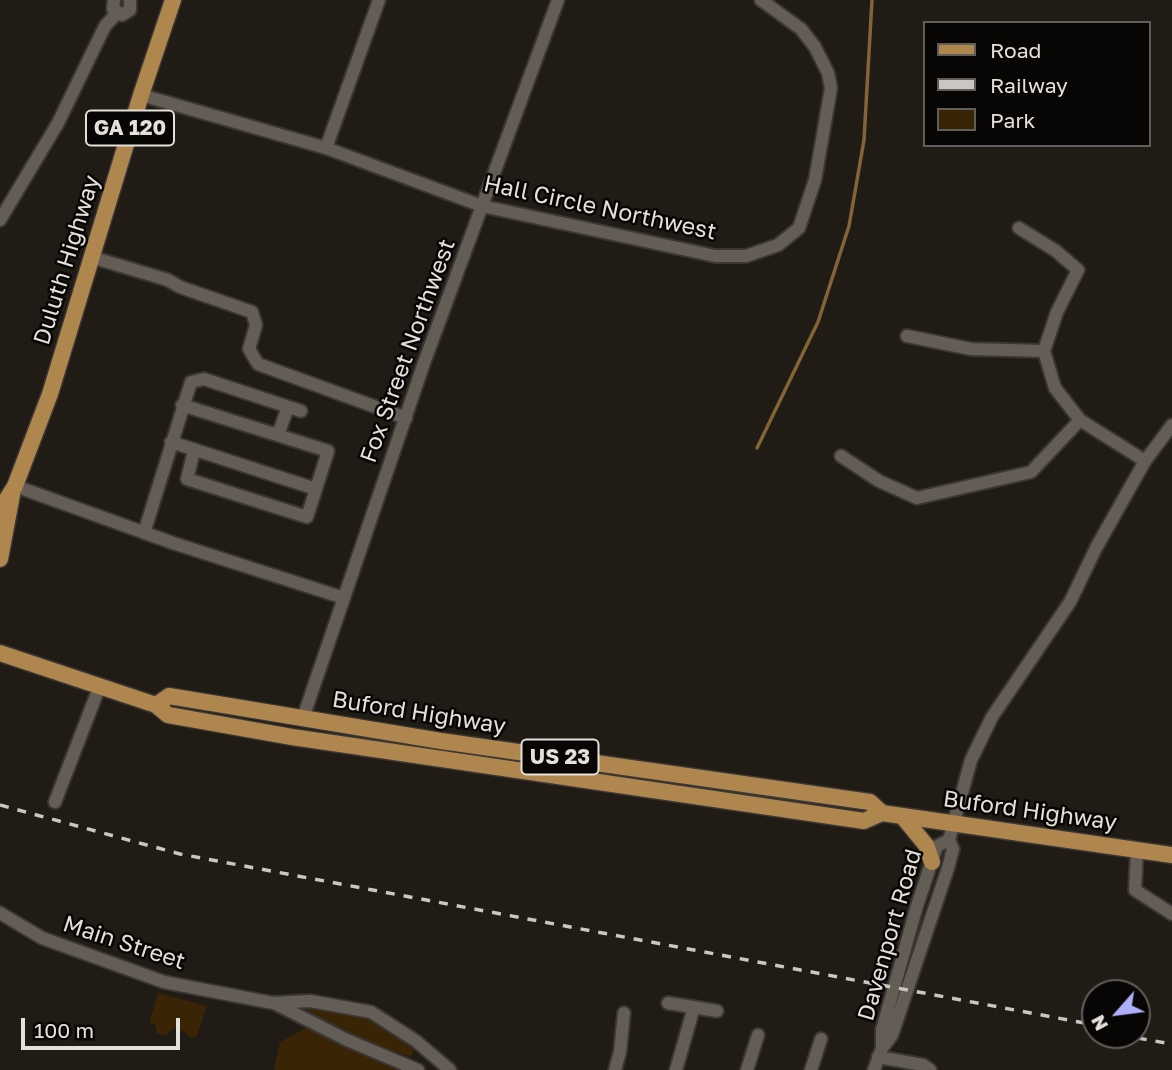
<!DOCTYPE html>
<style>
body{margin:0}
#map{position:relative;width:1172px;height:1070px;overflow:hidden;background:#201b15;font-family:"Golos Text",sans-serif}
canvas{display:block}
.legend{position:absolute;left:923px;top:21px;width:228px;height:126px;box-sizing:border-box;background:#080604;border:2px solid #605d5a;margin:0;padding:9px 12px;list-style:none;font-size:21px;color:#e4e0dc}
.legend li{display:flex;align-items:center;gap:14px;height:35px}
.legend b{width:35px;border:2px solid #605d5a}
.north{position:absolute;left:1081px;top:979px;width:70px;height:70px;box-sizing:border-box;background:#080604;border:2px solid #605d5a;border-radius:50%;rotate:242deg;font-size:19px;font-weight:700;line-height:28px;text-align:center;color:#e4e0dc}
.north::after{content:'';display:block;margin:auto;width:24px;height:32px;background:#adaffb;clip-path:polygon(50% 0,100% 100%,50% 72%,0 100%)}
.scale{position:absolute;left:21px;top:1018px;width:159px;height:32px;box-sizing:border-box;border:4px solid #e4e0dc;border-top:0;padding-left:9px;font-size:21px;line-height:24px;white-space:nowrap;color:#e4e0dc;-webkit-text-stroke:5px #080604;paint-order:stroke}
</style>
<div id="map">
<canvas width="1172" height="1070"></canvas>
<ul class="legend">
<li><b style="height:9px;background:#af864d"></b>Road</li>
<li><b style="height:9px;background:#cac6c2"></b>Railway</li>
<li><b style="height:19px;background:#392406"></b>Park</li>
</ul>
<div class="north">N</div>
<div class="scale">100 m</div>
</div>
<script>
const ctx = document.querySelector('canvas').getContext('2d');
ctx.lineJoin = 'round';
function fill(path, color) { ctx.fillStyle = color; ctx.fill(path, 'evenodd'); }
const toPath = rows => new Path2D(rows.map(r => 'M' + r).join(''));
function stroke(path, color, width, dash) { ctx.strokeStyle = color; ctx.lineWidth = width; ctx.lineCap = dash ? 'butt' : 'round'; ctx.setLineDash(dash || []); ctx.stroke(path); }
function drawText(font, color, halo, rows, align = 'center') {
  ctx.font = font + ' "Golos Text",sans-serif'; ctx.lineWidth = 5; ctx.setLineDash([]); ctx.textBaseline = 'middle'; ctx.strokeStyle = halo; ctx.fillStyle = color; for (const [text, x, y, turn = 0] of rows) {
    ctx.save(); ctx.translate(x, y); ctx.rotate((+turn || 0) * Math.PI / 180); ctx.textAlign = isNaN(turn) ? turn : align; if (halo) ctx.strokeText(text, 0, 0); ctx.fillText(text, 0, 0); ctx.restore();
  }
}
const green = toPath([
 [158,993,207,1006,197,1036,191,1039,185,1032,174,1028,166,1036,157,1033,155,1024,149,1023],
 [307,1007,367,1015,415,1047,411,1057,347,1035,308,1012],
 [307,1027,335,1042,404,1070,274,1070,280,1042]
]);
const stream = toPath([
 [757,448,818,322,849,226,864,140,872,0]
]);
const minor = toPath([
 [114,0,113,9,122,15,130,10,130,0],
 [141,95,326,148,482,206,715,256,746,256,778,245,799,228,815,180,831,88,828,73,815,47,801,29,761,0],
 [326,148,379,0],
 [0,220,58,123,105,26,116,14],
 [1019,228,1056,251,1078,270,1057,312,1044,351,1055,388,1080,420,1145,461],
 [91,257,168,280,180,287,252,312,256,325,249,349,258,364,406,418],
 [907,336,971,349,1044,351],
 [182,405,328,451,316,489],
 [278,435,288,407],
 [171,442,316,489,307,517,187,479,194,451],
 [841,456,879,481,917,498,1031,472,1080,420],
 [15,486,173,543,344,598],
 [144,533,191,382,204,379,301,411],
 [303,718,424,363,558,0],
 [55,802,99,688],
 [1137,849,1135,890,1172,914],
 [0,913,42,938,164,982,273,1003,310,1001,371,1012,416,1041,450,1070],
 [668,1003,717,1011],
 [276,1004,347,1040,418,1070],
 [882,1048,882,1030,917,906,937,846,949,840],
 [878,1057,923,1065,930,1070],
 [615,1070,620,1052,624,1013],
 [676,1070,694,1007],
 [747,1070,758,1035],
 [811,1070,821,1039],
 [874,1070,882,1048,892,1035,948,868,953,849,949,840,971,760,992,717,1070,602,1096,548,1145,461,1172,425]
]);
const major = toPath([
 [0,510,15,486,50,394,141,95,173,0],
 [0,559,12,495],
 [0,653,156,705,168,715,292,737,864,821,882,813],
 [156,705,169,696,441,741,870,802,882,813,1172,855],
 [902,816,926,845,932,862]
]);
const rail = toPath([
 [0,805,180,854,1095,1025],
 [1120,1035,1172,1044]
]);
const shields = [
 [130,128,88],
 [560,757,77]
];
const shieldNames = [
 ["GA 120",130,128],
 ["US 23",560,757]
];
const streetNames = [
 ["Hall Circle Northwest",600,208,12],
 ["Duluth Highway",67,260,-73],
 ["Fox Street Northwest",408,351,-70],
 ["Buford Highway",419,713,9],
 ["Buford Highway",1030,811,8],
 ["Davenport Road",890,935,-74],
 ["Main Street",124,943,18]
];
fill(green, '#392406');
stroke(stream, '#846337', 3.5);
stroke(minor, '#393633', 16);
stroke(major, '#393633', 19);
stroke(minor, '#635d56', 12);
stroke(major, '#af864d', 16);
stroke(rail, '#cac6c2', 3.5, [9, 9]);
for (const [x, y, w] of shields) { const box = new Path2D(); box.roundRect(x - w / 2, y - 17.5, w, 35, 5); ctx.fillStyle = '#080604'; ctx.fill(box); stroke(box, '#e4e0dc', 2); }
drawText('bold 21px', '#e4e0dc', null, shieldNames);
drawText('23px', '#e4e0dc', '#080604', streetNames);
</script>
